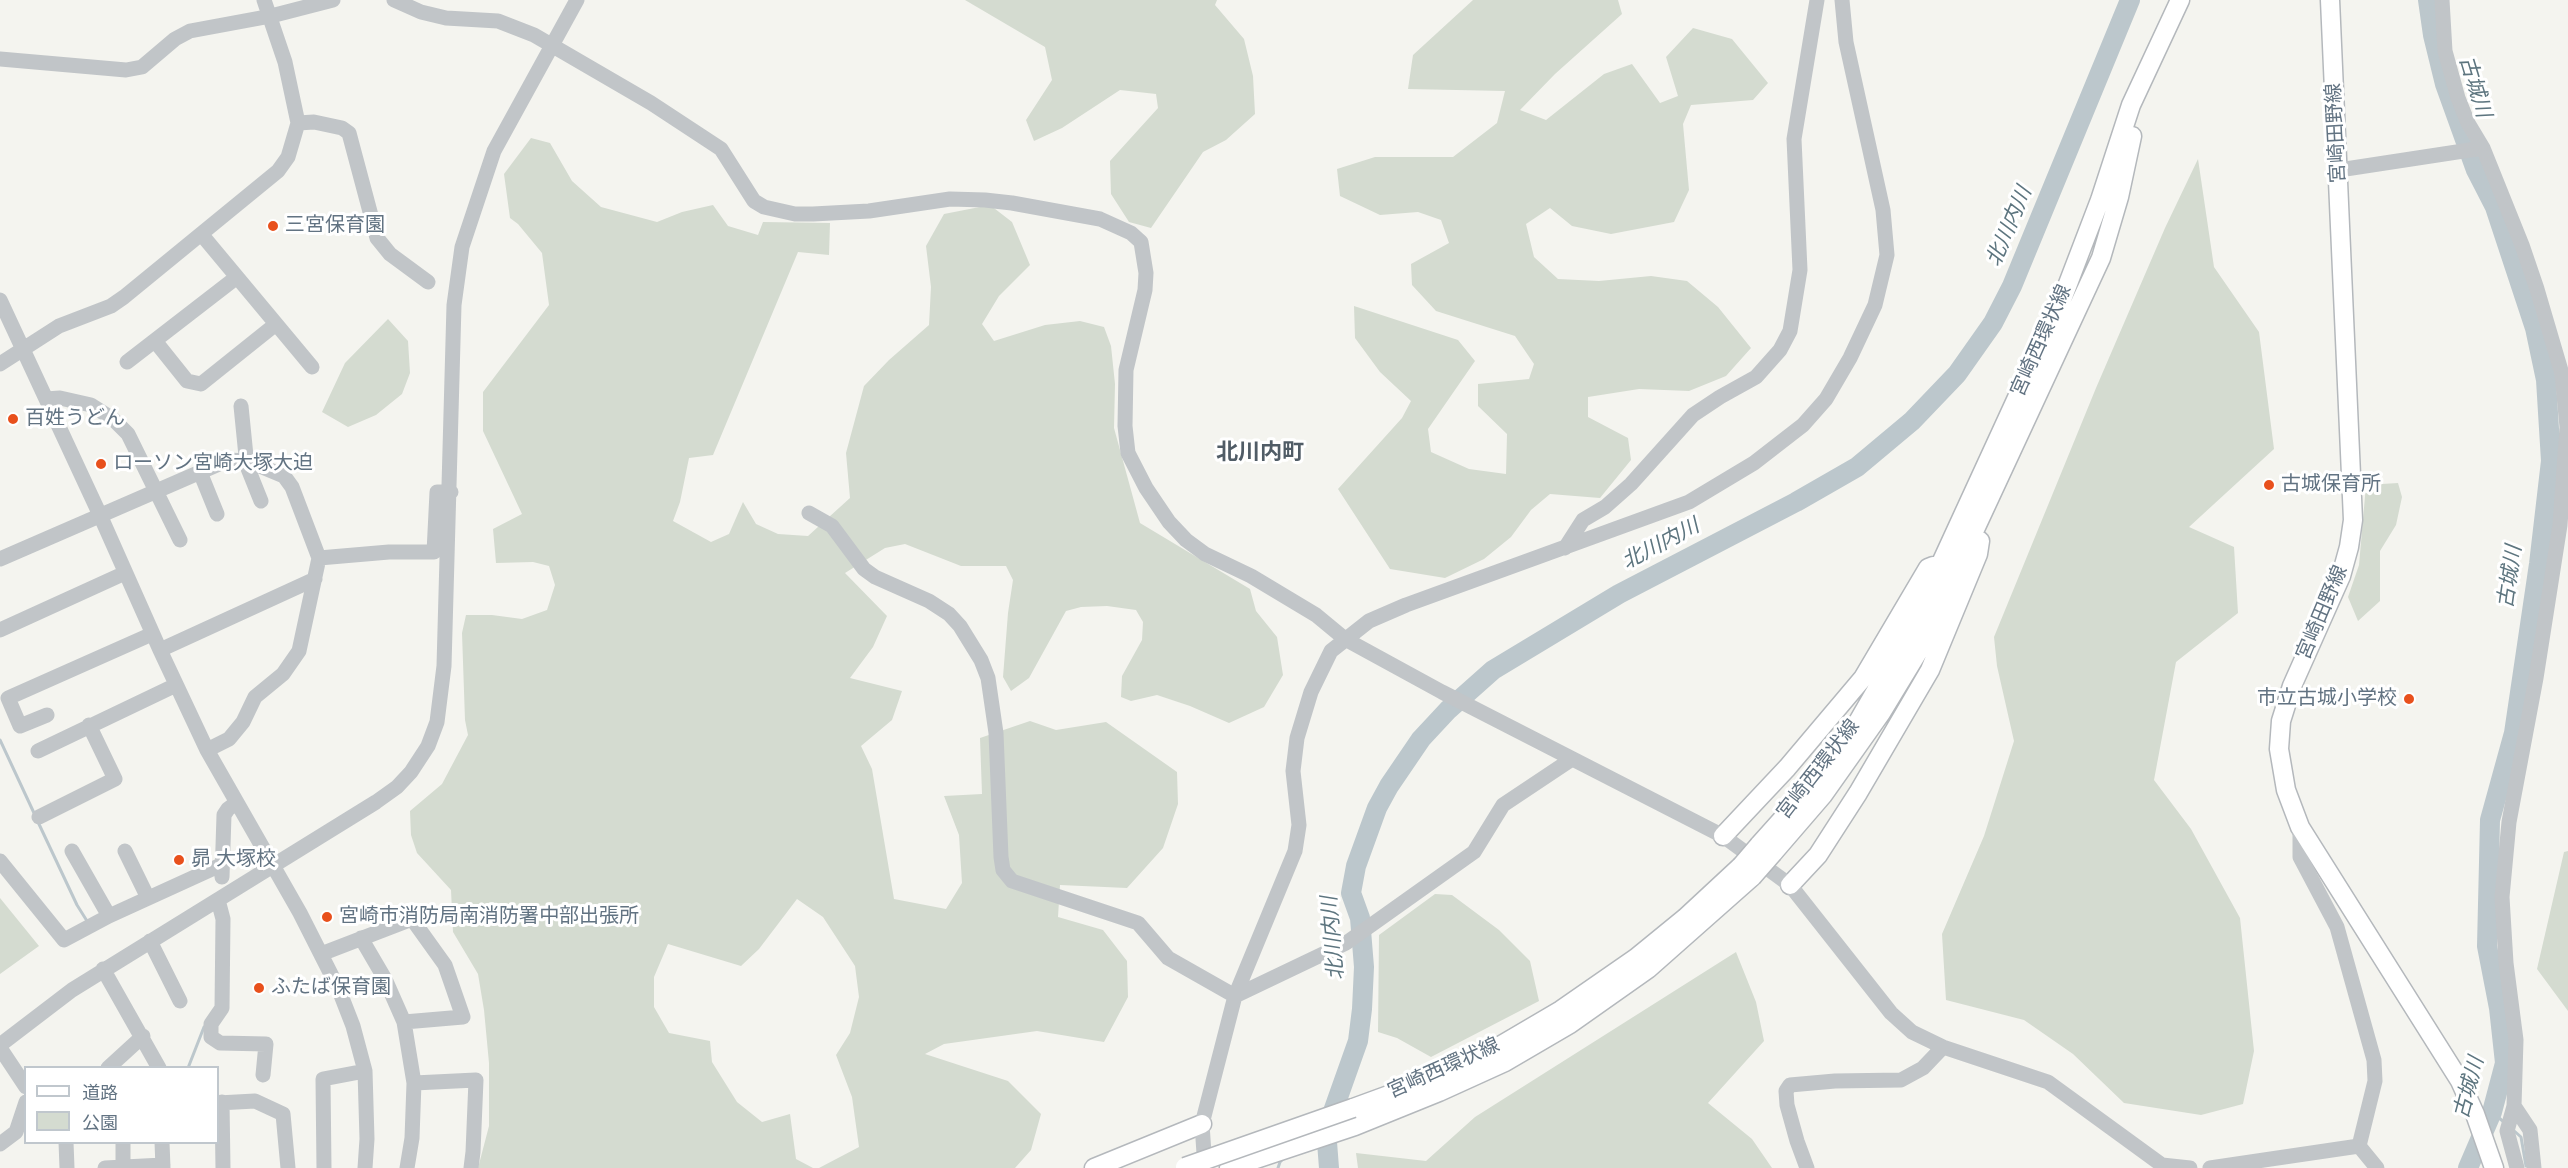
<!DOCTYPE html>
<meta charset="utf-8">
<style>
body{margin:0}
#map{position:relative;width:2568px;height:1168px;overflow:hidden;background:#f4f4ef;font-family:Roboto,"Noto Sans JP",sans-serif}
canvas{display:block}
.legend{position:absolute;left:24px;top:1066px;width:195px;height:78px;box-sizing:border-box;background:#fff;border:2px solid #c0c7cd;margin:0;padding:8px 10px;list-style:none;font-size:18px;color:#627382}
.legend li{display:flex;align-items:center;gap:12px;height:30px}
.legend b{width:30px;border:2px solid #c0c7cd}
</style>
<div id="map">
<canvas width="2568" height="1168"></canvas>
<ul class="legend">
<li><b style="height:8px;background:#fff"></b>道路</li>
<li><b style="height:16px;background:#d4dbd0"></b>公園</li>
</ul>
</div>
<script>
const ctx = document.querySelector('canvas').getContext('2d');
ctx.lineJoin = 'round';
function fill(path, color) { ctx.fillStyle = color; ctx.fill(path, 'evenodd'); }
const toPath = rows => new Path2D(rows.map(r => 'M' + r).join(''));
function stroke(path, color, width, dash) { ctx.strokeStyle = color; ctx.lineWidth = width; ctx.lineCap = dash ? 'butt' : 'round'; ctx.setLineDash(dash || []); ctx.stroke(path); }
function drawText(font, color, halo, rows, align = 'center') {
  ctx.font = font + ' Roboto,"Noto Sans JP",sans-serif'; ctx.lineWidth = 6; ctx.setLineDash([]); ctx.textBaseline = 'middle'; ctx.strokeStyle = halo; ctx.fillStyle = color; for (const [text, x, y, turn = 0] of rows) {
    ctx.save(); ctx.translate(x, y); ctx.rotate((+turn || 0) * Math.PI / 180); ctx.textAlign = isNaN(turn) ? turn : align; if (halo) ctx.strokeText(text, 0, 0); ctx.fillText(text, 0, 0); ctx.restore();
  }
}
const green = toPath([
 [965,0,1217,0,1215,5,1244,39,1253,76,1255,114,1226,140,1203,152,1151,228,1129,222,1111,194,1110,161,1158,108,1156,94,1120,90,1062,128,1034,141,1026,120,1052,80,1045,47],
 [1473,0,1618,0,1622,14,1555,74,1520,110,1546,120,1604,74,1632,64,1660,103,1678,96,1666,57,1693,28,1732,39,1768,83,1753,100,1691,105,1683,124,1689,190,1674,222,1611,234,1572,226,1550,208,1526,224,1534,257,1558,279,1599,281,1651,276,1687,281,1718,307,1751,348,1726,376,1689,391,1639,389,1588,397,1588,417,1628,438,1631,460,1600,498,1550,494,1531,510,1511,537,1484,559,1445,578,1390,569,1338,489,1402,418,1411,401,1380,372,1355,338,1354,306,1458,340,1475,361,1428,429,1431,452,1469,469,1506,474,1507,434,1478,406,1478,384,1529,379,1534,364,1515,336,1436,311,1412,285,1411,264,1449,243,1441,220,1418,212,1380,215,1340,196,1337,169,1375,157,1453,157,1497,123,1505,91,1408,89,1413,55],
 [531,138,550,143,572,181,601,207,657,222,682,212,713,205,728,226,758,235,763,222,830,223,829,255,798,252,713,455,689,458,680,502,673,521,711,542,729,534,743,502,756,524,778,534,808,536,850,498,846,453,864,386,889,360,929,325,931,287,926,246,944,214,990,205,1012,222,1030,265,999,296,982,324,994,341,1045,325,1080,321,1104,327,1111,346,1115,384,1114,428,1140,523,1250,589,1256,611,1277,637,1283,675,1264,707,1229,723,1190,706,1157,695,1131,701,1121,697,1122,676,1142,640,1143,622,1136,610,1107,606,1081,607,1066,611,1029,678,1011,691,1003,677,1008,613,1013,580,1006,566,961,566,905,544,885,548,845,573,887,616,873,647,850,678,902,691,892,720,861,746,872,769,894,899,946,909,962,883,959,835,944,796,982,794,980,738,1030,721,1056,730,1106,722,1177,772,1178,804,1163,848,1127,888,1060,885,1058,917,1103,930,1127,961,1128,997,1104,1042,1037,1031,944,1044,925,1054,1008,1081,1041,1114,1031,1150,1015,1168,819,1168,859,1147,852,1097,836,1055,850,1033,859,997,855,966,823,917,797,899,759,949,741,966,668,944,654,977,654,1007,669,1033,710,1041,712,1062,737,1102,762,1122,790,1114,796,1159,813,1168,478,1168,489,1126,489,1063,484,1010,478,974,453,932,451,890,417,853,411,835,410,811,442,784,468,735,465,720,462,633,466,615,492,615,522,619,547,610,555,585,549,566,533,562,496,563,493,529,522,514,483,431,483,392,549,305,542,253,518,224,510,218,504,174],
 [2198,159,2214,267,2259,332,2274,449,2189,527,2234,547,2238,613,2176,662,2154,780,2191,829,2240,918,2254,1051,2243,1104,2201,1115,2124,1103,2073,1054,2024,1020,1946,1000,1942,934,1984,836,2014,741,1997,666,1994,637,2096,388,2165,228],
 [388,319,408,341,410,373,402,394,376,415,348,427,322,412,345,363],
 [2398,483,2402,497,2396,525,2380,551,2380,601,2358,621,2348,597,2359,565,2366,485],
 [2568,851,2568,1011,2537,969,2564,852],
 [1435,894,1452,895,1499,930,1530,961,1539,1001,1431,1057,1397,1038,1378,1032,1379,935],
 [0,898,39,946,0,974],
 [1736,952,1756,1002,1764,1041,1708,1103,1752,1139,1772,1168,1358,1168,1356,1153,1426,1161,1475,1117]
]);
const stream = toPath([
 [0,740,34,813],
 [38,822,77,905,87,921],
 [188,1068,204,1027],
 [2492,1112,2505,1123],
 [2512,1129,2521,1137,2526,1166],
 [1278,1168,1280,1162,1285,1157]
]);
const river = toPath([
 [2428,0,2433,35,2445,84,2476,170,2495,207,2535,328,2546,380,2551,461,2539,564,2514,733,2490,820,2487,946,2499,1008,2505,1063,2492,1112,2468,1168],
 [1329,1168,1327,1142,1331,1117,1358,1041,1362,1009,1364,967,1360,918,1351,893,1356,866,1377,808,1389,786,1421,739,1448,710,1493,670,1619,594,1796,502,1857,467,1912,421,1957,374,1993,323,2012,286,2130,0]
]);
const minor = toPath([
 [394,0,421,12,446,18,498,21,534,35,651,103,721,149,754,201,764,207,795,214,813,214,869,211,950,199,985,200,1012,203,1100,219,1131,233,1141,242,1146,273,1145,290,1126,370,1125,426,1128,453,1146,488,1169,522,1186,540,1205,554,1251,576,1316,615,1345,639,1442,692,1723,836,1790,885,1891,1013,1912,1032,1943,1047,2048,1082,2162,1165,2190,1168],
 [2442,0,2445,51,2458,98,2468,123,2483,148,2522,245,2537,289,2562,374,2567,427,2560,525,2536,678,2509,822,2502,897,2506,963,2516,1040,2514,1106,2507,1131,2517,1168],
 [0,59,126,70,142,67,175,39,190,31,271,16,333,0],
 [298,123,314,122,342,128,349,133,377,238,390,254,428,282],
 [2339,170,2483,148],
 [202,235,312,367],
 [0,300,100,515,160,650,207,750,300,913,339,990,353,1026,365,1071,367,1139,365,1168],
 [155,341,187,381,201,384,276,324],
 [127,362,237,277],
 [0,364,59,326,111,306,124,297,278,171,288,157,298,123,285,62,264,0],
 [46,399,60,398,91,405,113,419,128,434,180,540],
 [241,406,247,466,261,501],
 [200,472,217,514],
 [809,513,832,526,864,569,875,577,929,601,949,614,960,626,981,660,988,678,996,733,1001,857,1003,870,1012,881,1138,923,1168,958,1235,996,1346,943,1474,852,1503,805,1572,759],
 [1565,548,1583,520,1605,507,1631,484,1693,415,1720,397,1756,377,1780,350,1790,331,1800,270,1794,139,1817,0],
 [319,558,389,552,434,552,437,492,451,492],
 [0,559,228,460,248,461,284,476,292,487,319,558,299,651,283,674,255,697,243,722,229,739,207,750],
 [0,630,125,573],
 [160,650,315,579],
 [47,715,20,726,8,698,152,634],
 [38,751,176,685],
 [39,817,115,779,89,725],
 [2300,827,2300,857,2337,927,2374,1060,2375,1081,2359,1146],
 [72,851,109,916],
 [125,851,148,898],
 [0,861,64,940,109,916,223,864],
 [222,877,224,815,228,809,236,803],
 [218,900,223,919,222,1008,211,1024,211,1037,220,1043,266,1044,263,1075],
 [361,938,385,979,404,1022,414,1083,412,1138,407,1168],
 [150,941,180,1001],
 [321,954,412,919,445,965,463,1017,404,1022],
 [103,969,159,1068],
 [0,1045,72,990,376,802,397,787,411,772,428,746,437,722,444,666,454,305,462,247,494,151,577,0],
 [0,1048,26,1087],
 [108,1068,143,1036],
 [414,1083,476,1080,473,1152,471,1168],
 [222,1102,223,1168],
 [218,1103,255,1101,283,1114,288,1168],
 [2514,1106,2530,1130,2534,1168],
 [66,1142,67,1168],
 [123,1142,123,1167],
 [162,1142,163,1168],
 [0,1144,16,1132,26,1102],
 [105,1168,163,1165],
 [324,1168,323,1079,365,1071],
 [1205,1168,1202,1124,1235,996,1295,851,1299,825,1293,771,1297,738,1311,692,1331,651,1369,621,1406,605,1689,502,1754,463,1803,425,1826,399,1850,358,1875,305,1887,255,1883,210,1846,42,1842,0],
 [1807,1168,1797,1141,1787,1105,1786,1091,1790,1085,1835,1081,1901,1080,1923,1068,1943,1047],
 [2210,1168,2359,1146,2377,1168]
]);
const major = toPath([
 [2330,0,2353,520,2349,547,2341,576,2292,686,2281,721,2279,749,2286,790,2300,827,2460,1081,2475,1114,2494,1168],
 [1723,836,1787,768,1863,678,1928,568,1933,566],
 [1759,845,1811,787,1859,720,1908,635,2061,302,2100,200,2131,105,2180,0],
 [1773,853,1823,795,1881,713,1918,652,2101,258,2119,197,2132,136],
 [1790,885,1818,855,1858,793,1930,670,1978,554,1980,541],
 [1353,1108,1435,1078,1498,1047,1561,1010,1636,958,1685,918,1741,866],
 [1094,1168,1202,1124],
 [1229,1168,1355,1126,1439,1092,1505,1062,1570,1024,1648,969,1752,877]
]);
const majorBridge = toPath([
 [1741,866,1759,845],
 [1752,877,1773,853],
 [1185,1167,1353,1108]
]);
const markers = [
 [273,226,6,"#e8501c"],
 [13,419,6,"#e8501c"],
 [101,464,6,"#e8501c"],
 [2269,485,6,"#e8501c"],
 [2409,699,6,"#e8501c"],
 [179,860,6,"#e8501c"],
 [327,917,6,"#e8501c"],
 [259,988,6,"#e8501c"]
];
const streetNames = [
 ["宮崎田野線",2337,133,-93],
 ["宮崎西環状線",2042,341,-66],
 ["宮崎田野線",2323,613,-67],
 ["宮崎西環状線",1819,770,-52],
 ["宮崎西環状線",1444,1069,-24]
];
const poiNames = [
 ["三宮保育園",285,226],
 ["百姓うどん",25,419],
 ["ローソン宮崎大塚大迫",113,464],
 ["古城保育所",2281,485],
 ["市立古城小学校",2397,699,"right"],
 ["昴 大塚校",191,860],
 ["宮崎市消防局南消防署中部出張所",339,917],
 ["ふたば保育園",271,988]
];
const waterNames = [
 ["古城川",2474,87,73],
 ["北川内川",2010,227,-67],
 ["北川内川",1661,545,-28],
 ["古城川",2511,577,-82],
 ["北川内川",1334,938,-95],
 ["古城川",2470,1088,-75]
];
const quarterNames = [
 ["北川内町",1260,453]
];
fill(green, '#d4dbd0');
stroke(stream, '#bcc7cc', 3);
stroke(river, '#bcc7cc', 20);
stroke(major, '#b4b8bc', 21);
stroke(minor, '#c1c5c8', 15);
stroke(major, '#fff', 18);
stroke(majorBridge, '#b4b8bc', 21, []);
stroke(majorBridge, '#fff', 18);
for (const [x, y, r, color] of markers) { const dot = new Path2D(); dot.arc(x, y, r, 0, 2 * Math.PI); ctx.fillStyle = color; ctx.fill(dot); stroke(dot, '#fff', 2); }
drawText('20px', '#627382', '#fff', streetNames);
drawText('20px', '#627382', '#fff', poiNames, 'left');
drawText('italic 21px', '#5d757f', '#fff', waterNames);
drawText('bold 22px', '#505c66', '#fff', quarterNames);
</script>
